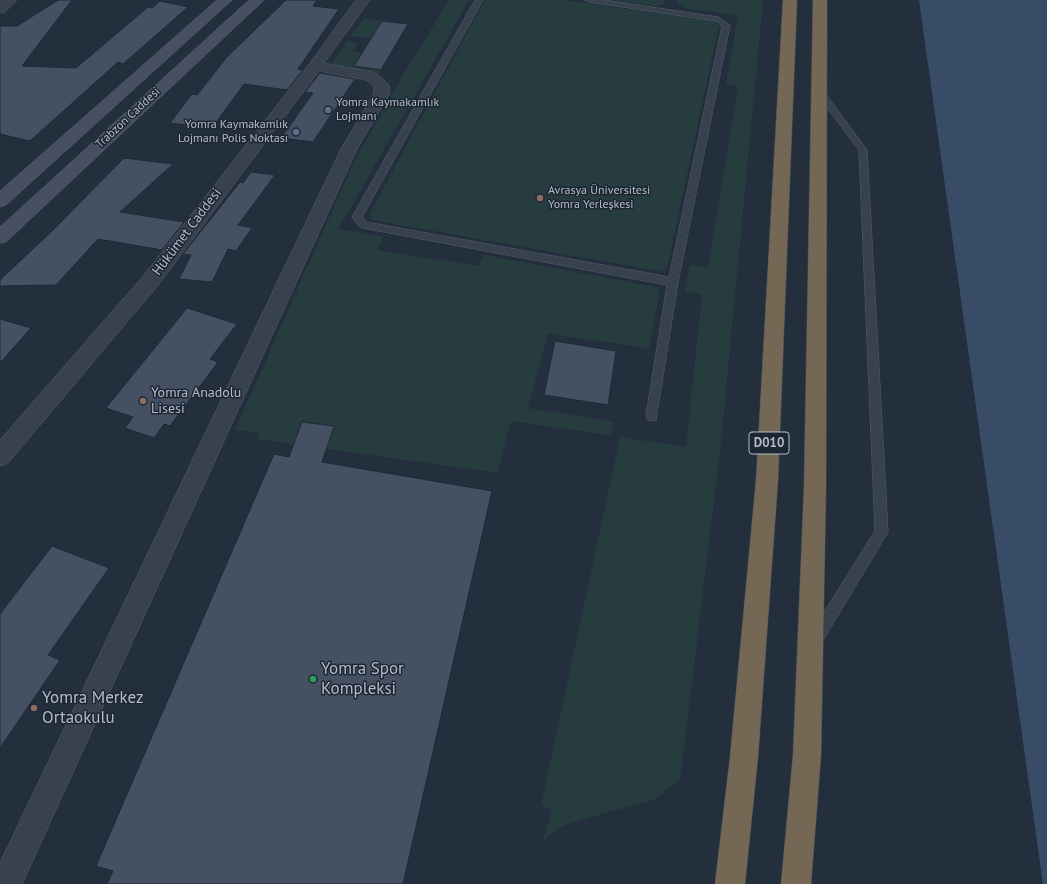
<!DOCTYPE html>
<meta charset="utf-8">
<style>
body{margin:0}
canvas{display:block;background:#242f3e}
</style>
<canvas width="1047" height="884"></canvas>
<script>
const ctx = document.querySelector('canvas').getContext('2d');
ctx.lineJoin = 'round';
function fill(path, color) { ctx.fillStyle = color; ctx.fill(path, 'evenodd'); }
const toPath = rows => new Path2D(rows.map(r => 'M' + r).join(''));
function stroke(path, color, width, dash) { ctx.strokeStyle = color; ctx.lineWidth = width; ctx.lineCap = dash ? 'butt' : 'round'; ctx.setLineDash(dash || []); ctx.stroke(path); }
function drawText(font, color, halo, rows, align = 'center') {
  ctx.font = font + ' "PT Sans",sans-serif'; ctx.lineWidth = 3; ctx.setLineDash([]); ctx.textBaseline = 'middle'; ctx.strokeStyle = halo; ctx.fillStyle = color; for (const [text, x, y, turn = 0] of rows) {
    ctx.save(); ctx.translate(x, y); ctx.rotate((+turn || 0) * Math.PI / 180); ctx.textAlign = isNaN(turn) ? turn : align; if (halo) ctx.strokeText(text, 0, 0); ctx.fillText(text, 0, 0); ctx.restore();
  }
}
const green = toPath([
 [449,0,469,0,339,228,343,230,383,237,377,250,479,266,484,255,656,287,660,291,649,348,548,334,528,408,614,422,610,435,511,421,498,473,257,439,259,433,235,430,353,164,402,77],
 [485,0,562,0,713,21,719,25,667,268,659,271,372,220,369,215],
 [615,0,664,0,663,4,655,6],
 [678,0,763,0,720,453,680,779,654,800,601,814,563,826,543,840,552,810,541,805,620,437,686,447,702,295,685,291,690,265,708,268,738,86,726,84,738,16,685,8,677,4],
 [364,18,382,21,371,38,351,36],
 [347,41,358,43,353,51,362,53,354,66,381,70,379,73,331,65]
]);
const water = toPath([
 [919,0,1047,0,1047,884,1043,884]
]);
const building = toPath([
 [58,0,72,0,22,66,76,68,148,7,152,8,160,1,188,7,123,64,118,62,30,141,0,134,0,26,17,26,58,0],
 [286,0,317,0,313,6,339,9,298,69,303,70,287,90,244,84,212,128,170,123,192,94,197,95,227,57,286,0],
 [382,21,408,24,381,70,354,66,382,21],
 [320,73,355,79,313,142,281,138,313,93,305,92,320,73],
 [124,158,173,164,120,212,184,222,162,250,98,239,56,285,0,286,0,280,54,229,124,158],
 [251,172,275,175,238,225,252,228,236,251,228,249,212,282,179,279,191,255,183,254,240,182,243,183,251,172],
 [187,308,237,324,210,359,218,362,170,426,164,424,154,438,125,428,133,417,106,408,187,308],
 [0,319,31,328,0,363,0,319],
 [555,341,616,351,608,405,544,395,555,341],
 [302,422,334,426,322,462,492,491,403,884,107,884,113,871,96,866,274,454,289,457,302,422],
 [52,546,109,568,48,655,60,660,0,748,0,614,52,546]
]);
const lane = toPath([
 [475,0,483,0,362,217,366,222,669,277,722,26,716,21,589,2,585,0,604,0,718,17,730,25,678,282,656,420,652,421,648,420,646,416,667,285,363,228,360,227,352,217,475,0],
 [816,89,822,89,867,150,888,532,820,645,815,647,810,645,808,640,810,635,875,531,859,150,816,93,816,89]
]);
const street = toPath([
 [2,0,17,0,5,12,0,13,0,2,2,0],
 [356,0,370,0,324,63,376,73,389,85,390,93,357,149,22,884,0,884,0,863,341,149,374,93,374,86,366,80,319,71,159,284,8,463,0,466,0,440,145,274,310,63,356,0]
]);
const secondary = toPath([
 [217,0,232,0,6,205,0,207,0,191,217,0],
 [249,0,264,0,6,242,0,243,0,227,249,0]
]);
const highway = toPath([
 [783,0,797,0,778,480,758,757,745,884,715,884,730,757,756,480,783,0],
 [813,0,827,0,826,486,821,755,811,884,781,884,793,755,804,486,813,0]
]);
const markers = [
 [328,110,4,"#5c6f8a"],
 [296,132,4,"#5c6f8a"],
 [540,198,4,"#8d6e63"],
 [143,401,4,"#8d6e63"],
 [313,679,4,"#2e9e5b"],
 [34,708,4,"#8d6e63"]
];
const farPoinames = [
 ["Yomra Kaymakamlık",336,103],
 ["Lojmanı",336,117],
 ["Yomra Kaymakamlık",288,125,"right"],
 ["Lojmanı Polis Noktası",288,139,"right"],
 ["Avrasya Üniversitesi",548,191],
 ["Yomra Yerleşkesi",548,205]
];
const farStreetnames = [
 ["Trabzon Caddesi",128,118,-43]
];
const shields = [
 [769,443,40]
];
const shieldNames = [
 ["D010",769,443]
];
const streetNames = [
 ["Hükümet Caddesi",187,232,-53]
];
const poiNames = [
 ["Yomra Anadolu",151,393],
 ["Lisesi",151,409]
];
const nearPoinames = [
 ["Yomra Spor",321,669],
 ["Kompleksi",321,689],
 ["Yomra Merkez",42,698],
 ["Ortaokulu",42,718]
];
fill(green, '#263c3f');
fill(water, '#394c67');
fill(building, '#455162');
stroke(building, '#1f2835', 1);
stroke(lane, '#565f6c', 1);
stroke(street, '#565f6c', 1);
stroke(secondary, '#565f6c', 1);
stroke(highway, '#434c59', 1);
fill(lane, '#38414e');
fill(street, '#38414e');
fill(secondary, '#465061');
fill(highway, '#746855');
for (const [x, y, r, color] of markers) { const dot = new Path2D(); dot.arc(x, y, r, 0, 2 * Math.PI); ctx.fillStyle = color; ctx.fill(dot); stroke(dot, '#1d2633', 1.5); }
drawText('12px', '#b4bcc9', '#1d2633', farPoinames, 'left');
drawText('12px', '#b4bcc9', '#1d2633', farStreetnames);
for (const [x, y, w] of shields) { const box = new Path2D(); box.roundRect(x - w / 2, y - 11, w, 22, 3); ctx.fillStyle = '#1d2633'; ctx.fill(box); stroke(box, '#b4bcc9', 1); }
drawText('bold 13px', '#b4bcc9', null, shieldNames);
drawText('14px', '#b4bcc9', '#1d2633', streetNames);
drawText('14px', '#b4bcc9', '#1d2633', poiNames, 'left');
drawText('17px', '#b4bcc9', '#1d2633', nearPoinames, 'left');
</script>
